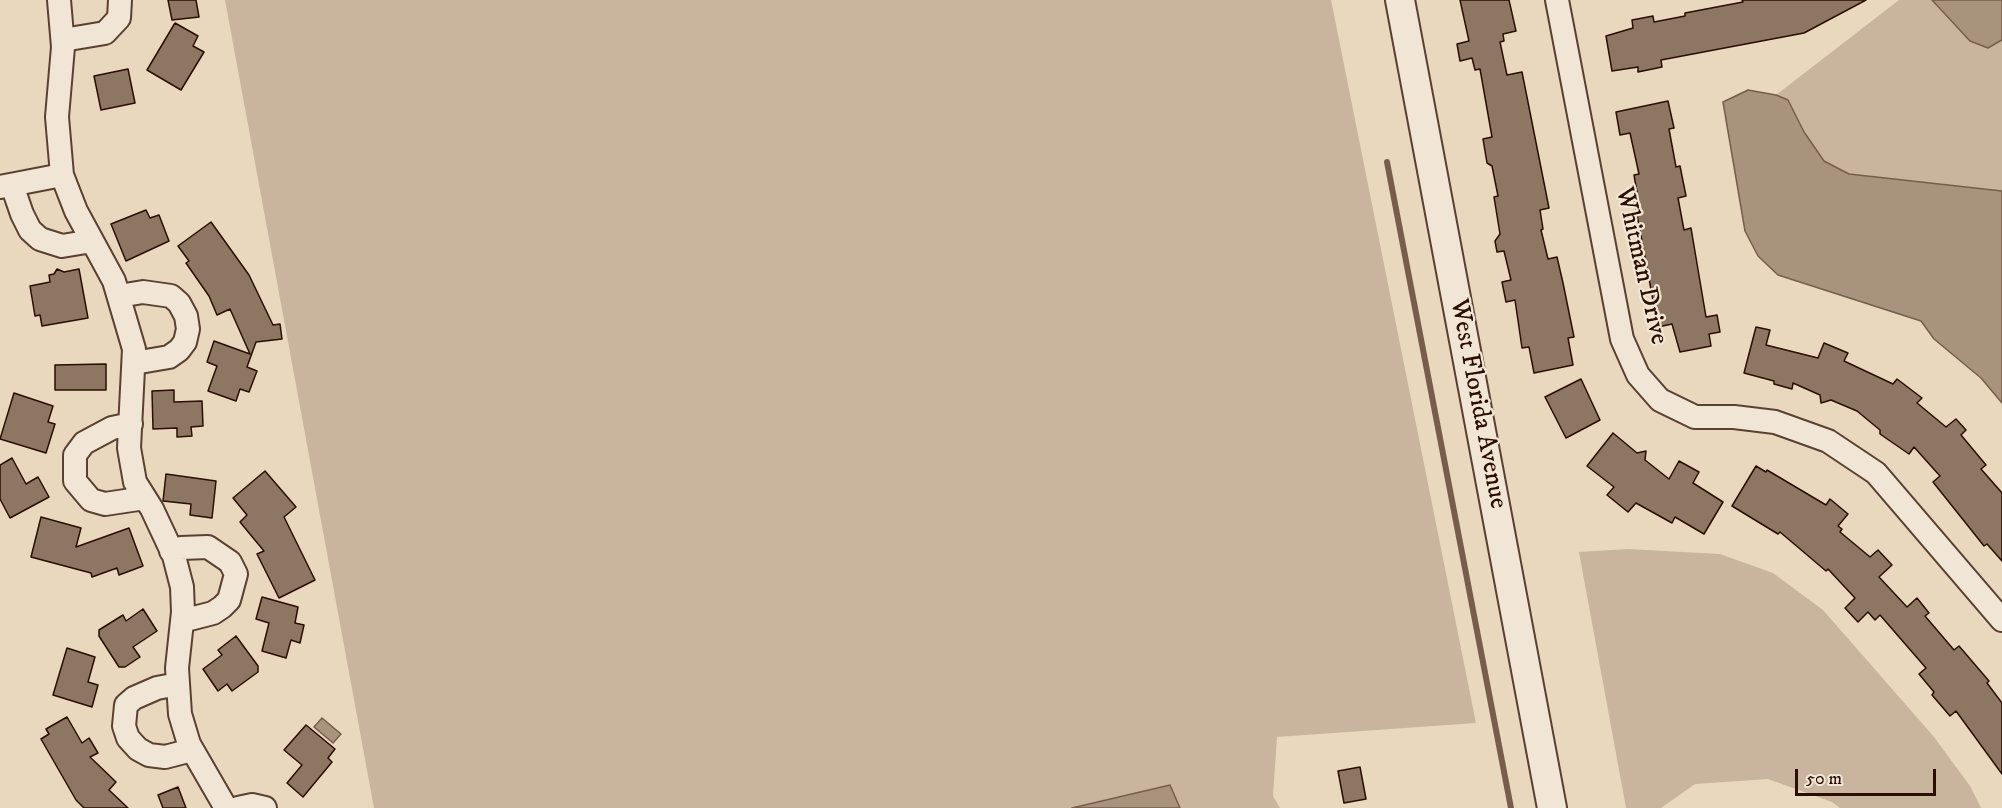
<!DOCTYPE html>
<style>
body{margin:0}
#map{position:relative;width:2002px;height:808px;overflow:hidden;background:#e9d7be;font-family:"IM FELL DW Pica",serif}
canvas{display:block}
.scale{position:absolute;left:1795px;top:769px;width:141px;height:27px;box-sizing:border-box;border:3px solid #2a0e00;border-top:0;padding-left:8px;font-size:18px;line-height:21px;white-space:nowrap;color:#2a0e00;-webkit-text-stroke:4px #f1e5d5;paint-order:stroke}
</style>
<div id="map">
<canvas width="2002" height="808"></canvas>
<div class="scale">50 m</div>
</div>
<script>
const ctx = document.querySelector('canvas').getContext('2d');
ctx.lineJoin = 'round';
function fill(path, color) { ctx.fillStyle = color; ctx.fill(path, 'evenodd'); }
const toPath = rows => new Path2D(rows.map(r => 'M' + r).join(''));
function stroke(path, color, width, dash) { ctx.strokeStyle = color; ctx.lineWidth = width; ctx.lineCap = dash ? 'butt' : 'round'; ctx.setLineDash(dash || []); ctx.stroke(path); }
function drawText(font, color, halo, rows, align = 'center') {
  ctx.font = font + ' "IM FELL DW Pica",serif'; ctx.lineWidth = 4.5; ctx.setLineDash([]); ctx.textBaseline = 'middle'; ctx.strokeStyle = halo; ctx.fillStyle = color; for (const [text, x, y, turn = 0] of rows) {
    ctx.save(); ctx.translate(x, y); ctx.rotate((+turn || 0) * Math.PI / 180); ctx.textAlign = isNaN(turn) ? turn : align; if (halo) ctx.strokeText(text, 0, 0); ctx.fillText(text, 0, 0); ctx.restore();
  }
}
const green = toPath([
 [225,0,1331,0,1476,723,1277,737,1273,796,1280,808,1180,808,1170,785,1072,808,374,808],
 [1899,0,1932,0,1970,41,1988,48,2002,40,2002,191,1849,174,1824,161,1804,132,1788,100,1776,95],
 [1628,549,1720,554,1773,573,1823,610,1934,737,1970,786,1981,808,1840,808,1832,802,1768,779,1695,784,1661,808,1626,808,1579,552]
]);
const water = toPath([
 [1932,0,2002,0,2002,40,1988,48,1970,41,1932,0],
 [1748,90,1776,95,1788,100,1804,132,1824,161,1849,174,2002,191,2002,403,1981,378,1934,339,1921,321,1778,275,1758,256,1745,231,1723,102,1748,90],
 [322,718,341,734,333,743,314,727,322,718],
 [1170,785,1180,808,1072,808,1170,785]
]);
const stream = toPath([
 [1387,162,1511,808]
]);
const building = toPath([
 [168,0,196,0,199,17,172,20,168,0],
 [1460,0,1509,0,1516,31,1503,34,1504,41,1500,42,1507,75,1522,72,1549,208,1540,210,1543,229,1541,230,1548,259,1557,257,1563,283,1574,337,1568,338,1573,365,1534,373,1529,347,1522,348,1515,300,1506,302,1502,282,1511,280,1504,251,1497,252,1495,241,1500,234,1494,197,1498,196,1492,166,1487,163,1483,139,1492,137,1480,69,1475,70,1472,58,1460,61,1457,44,1469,41,1460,0],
 [1742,0,1866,0,1804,33,1661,60,1662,67,1638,72,1638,67,1612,71,1606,36,1633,28,1632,20,1653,16,1654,22,1685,16,1685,13,1743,2,1742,0],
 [175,23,198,36,193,46,204,52,181,90,147,70,175,23],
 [128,69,135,103,101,110,94,76,128,69],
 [1668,101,1674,128,1669,129,1676,167,1680,166,1686,196,1678,198,1684,230,1691,228,1706,317,1717,315,1720,332,1709,334,1711,346,1680,352,1672,324,1658,327,1633,193,1637,192,1634,175,1639,174,1630,133,1620,135,1616,112,1668,101],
 [146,210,150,218,159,215,169,241,126,261,111,224,146,210],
 [211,222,249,275,273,325,280,324,282,339,256,342,247,367,257,371,249,392,240,389,236,401,208,391,217,366,207,362,214,341,250,354,230,309,217,315,209,296,186,263,189,261,178,246,211,222],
 [57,269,64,272,79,269,88,318,42,326,40,315,35,316,30,286,50,282,49,275,54,274,57,269],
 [1756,327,1770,330,1766,345,1818,358,1824,343,1848,353,1844,361,1893,384,1897,379,1922,398,1917,403,1946,427,1956,419,1966,430,1961,435,1986,465,1981,469,2002,493,2002,561,1987,544,1984,546,1933,482,1940,476,1914,447,1909,454,1880,434,1880,430,1857,411,1831,400,1821,403,1820,395,1793,383,1792,389,1774,384,1774,381,1744,373,1756,327],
 [106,364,106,390,55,390,55,365,106,364],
 [1581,379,1600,420,1566,438,1545,397,1581,379],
 [174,390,174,402,202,401,203,426,191,427,192,436,177,437,177,428,153,429,152,391,174,390],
 [14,393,53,406,48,422,55,424,46,453,0,439,14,393],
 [1613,433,1637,453,1646,451,1645,460,1669,479,1679,461,1699,472,1693,483,1723,502,1704,534,1675,517,1672,523,1636,503,1628,512,1607,495,1614,487,1587,466,1613,433],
 [12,458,26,484,38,477,49,497,10,518,0,499,0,465,12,458],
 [1756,466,1766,472,1767,470,1826,505,1830,499,1848,514,1838,526,1842,529,1840,532,1870,557,1878,550,1892,565,1879,577,1907,607,1917,598,1929,613,1925,616,1954,650,1959,646,1989,681,1987,683,2002,703,2002,774,1956,711,1950,716,1932,695,1934,692,1919,674,1926,668,1880,615,1875,620,1868,612,1858,622,1845,608,1855,598,1828,569,1826,571,1780,532,1778,534,1732,506,1756,466],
 [265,471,296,507,284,517,315,580,279,598,257,554,264,551,240,522,247,515,233,498,265,471],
 [166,474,216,481,212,518,190,515,191,504,163,501,166,474],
 [41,517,81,528,76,547,129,528,143,566,119,575,117,568,92,577,91,573,31,557,41,517],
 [262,597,298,607,295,623,304,625,300,643,291,640,286,658,262,651,269,623,256,619,262,597],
 [143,609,157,631,133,647,140,657,125,667,119,667,99,636,99,630,123,615,126,621,143,609],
 [236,636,258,666,258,672,232,691,227,684,218,691,203,669,222,655,218,650,236,636],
 [67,648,95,657,88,682,98,685,92,707,53,695,67,648],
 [67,717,82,743,89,738,98,753,90,757,116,782,109,790,128,808,84,808,76,800,41,739,49,734,46,729,67,717],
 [306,725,335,749,328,758,332,762,303,797,287,783,302,765,284,750,306,725],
 [1360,767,1366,799,1344,803,1338,771,1360,767],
 [178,787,186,808,163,808,158,795,178,787]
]);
const minor = toPath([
 [59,0,63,47,57,117,62,175,76,211,114,281,134,349,129,448,135,482,152,509,174,556,182,587,183,612,177,668,180,714,189,744,226,808],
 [1557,0,1622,339,1638,375,1660,400,1695,417,1734,417,1775,422,1828,441,1876,473,2002,620],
 [63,40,105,33,119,18,120,0],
 [12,185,22,214,30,230,40,239,62,246,92,241],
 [0,187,62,175],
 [119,296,143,292,171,296,179,303,186,316,188,329,185,342,179,350,169,357,134,363],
 [131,424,112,428,84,443,75,455,75,481,91,500,105,504,145,498],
 [171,551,181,548,208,547,230,562,236,574,229,600,222,607,213,613,182,621],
 [178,684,157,688,134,698,126,705,124,726,128,738,138,749,149,755,165,757,192,750],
 [238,808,252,805,265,808]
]);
const tertiary = toPath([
 [1400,0,1552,808]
]);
const streetNames = [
 ["Whitman Drive",1640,266,77],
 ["West Florida Avenue",1477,404,79]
];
fill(green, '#c9b59e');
fill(water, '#a8937d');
stroke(water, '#765e4b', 1.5);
stroke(stream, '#765e4b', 6);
fill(building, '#8d7763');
stroke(building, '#2a0e00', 1.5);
stroke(minor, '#5a4030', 26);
stroke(tertiary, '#5a4030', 32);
stroke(minor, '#f1e5d5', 22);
stroke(tertiary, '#f1e5d5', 28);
drawText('26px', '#2a0e00', '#f1e5d5', streetNames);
</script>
